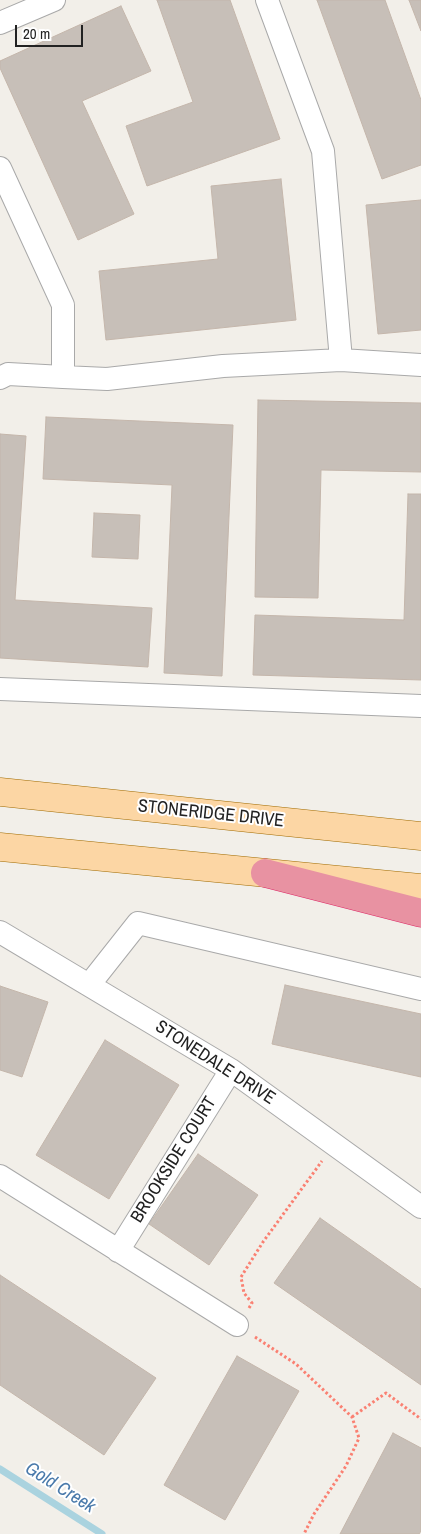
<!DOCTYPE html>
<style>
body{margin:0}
#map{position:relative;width:421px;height:1534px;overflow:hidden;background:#f2efe9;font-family:"Archivo Narrow",sans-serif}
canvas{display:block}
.scale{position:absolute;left:15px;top:25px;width:68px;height:22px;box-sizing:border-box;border:2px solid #222;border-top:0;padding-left:6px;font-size:15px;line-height:18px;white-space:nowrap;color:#222;-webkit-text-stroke:4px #fff;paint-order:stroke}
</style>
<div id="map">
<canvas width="421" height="1534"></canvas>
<div class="scale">20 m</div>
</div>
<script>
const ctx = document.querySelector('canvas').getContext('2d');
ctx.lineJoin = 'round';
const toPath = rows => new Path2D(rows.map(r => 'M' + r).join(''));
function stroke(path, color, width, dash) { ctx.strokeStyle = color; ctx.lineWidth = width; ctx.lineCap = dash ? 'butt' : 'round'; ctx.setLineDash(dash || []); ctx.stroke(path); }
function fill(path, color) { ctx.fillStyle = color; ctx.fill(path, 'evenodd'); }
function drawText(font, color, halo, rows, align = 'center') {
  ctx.font = font + ' "Archivo Narrow",sans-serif'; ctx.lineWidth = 4; ctx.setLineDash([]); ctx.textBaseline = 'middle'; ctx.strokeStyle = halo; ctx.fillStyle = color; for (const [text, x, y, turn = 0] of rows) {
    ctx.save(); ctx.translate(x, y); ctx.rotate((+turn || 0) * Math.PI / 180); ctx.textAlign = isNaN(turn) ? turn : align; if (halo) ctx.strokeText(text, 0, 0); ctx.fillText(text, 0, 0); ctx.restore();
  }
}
const stream = toPath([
 [0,1469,102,1534]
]);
const building = toPath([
 [157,0,230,0,280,139,147,186,126,126,193,102,157,0],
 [317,0,385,0,421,100,421,165,382,179,317,0],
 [409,0,421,0,421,31,409,0],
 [121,6,151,71,82,101,134,214,78,240,0,68,0,61,121,6],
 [281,179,296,320,106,340,99,271,218,259,211,186,281,179],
 [421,200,421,330,378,334,366,205,421,200],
 [258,400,421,403,421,472,321,470,318,598,255,597,258,400],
 [46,417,233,425,222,676,164,673,172,485,43,479,46,417],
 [0,434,26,436,15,600,152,608,148,667,0,658,0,434],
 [408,494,421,494,421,680,253,675,255,615,404,620,408,494],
 [94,513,140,515,138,559,92,557,94,513],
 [285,985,421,1014,421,1077,272,1044,285,985],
 [0,986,48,1002,22,1077,0,1070,0,986],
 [105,1040,179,1085,109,1199,36,1155,105,1040],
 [198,1154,258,1195,209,1265,149,1224,198,1154],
 [320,1218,421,1289,421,1385,274,1283,320,1218],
 [0,1275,156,1378,104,1455,0,1385,0,1275],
 [237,1356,299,1391,225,1520,164,1485,237,1356],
 [393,1433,421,1448,421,1531,419,1534,340,1534,393,1433]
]);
const path = toPath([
 [249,1308,252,1303,244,1293,241,1277,263,1242,322,1161],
 [255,1337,296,1364,352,1417,359,1438,346,1466,314,1514,304,1534],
 [352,1417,386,1393,421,1419]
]);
const minor = toPath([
 [267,0,323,151,341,360],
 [0,23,54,0],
 [0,168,63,305,63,377,8,374,0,378],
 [63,377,107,379,223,366,341,360,421,365],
 [0,689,421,706],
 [0,932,231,1070,421,1207],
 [89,985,138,923,421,989],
 [0,1176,237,1325],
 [118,1251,231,1070]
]);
const major = toPath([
 [0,792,421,836],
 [0,847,421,888]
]);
const highway = toPath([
 [265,873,421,913]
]);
const streetNames = [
 ["STONERIDGE DRIVE",211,814,6],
 ["STONEDALE DRIVE",215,1063,33],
 ["BROOKSIDE COURT",174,1160,-58]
];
const waterNames = [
 ["Gold Creek",60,1488,32]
];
stroke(stream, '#aad3df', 7);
fill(building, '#c7bfb8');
stroke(building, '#c4b6ab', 1);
stroke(minor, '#a9a9a9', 24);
stroke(major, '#a06b00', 29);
stroke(highway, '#dc2a67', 29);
stroke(path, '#fa8072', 3, [2.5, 2.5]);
stroke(minor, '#fff', 22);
stroke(major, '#fcd6a4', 28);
stroke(highway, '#e892a2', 28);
drawText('18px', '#222', '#fff', streetNames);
drawText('italic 19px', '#4a7aab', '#fff', waterNames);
</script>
